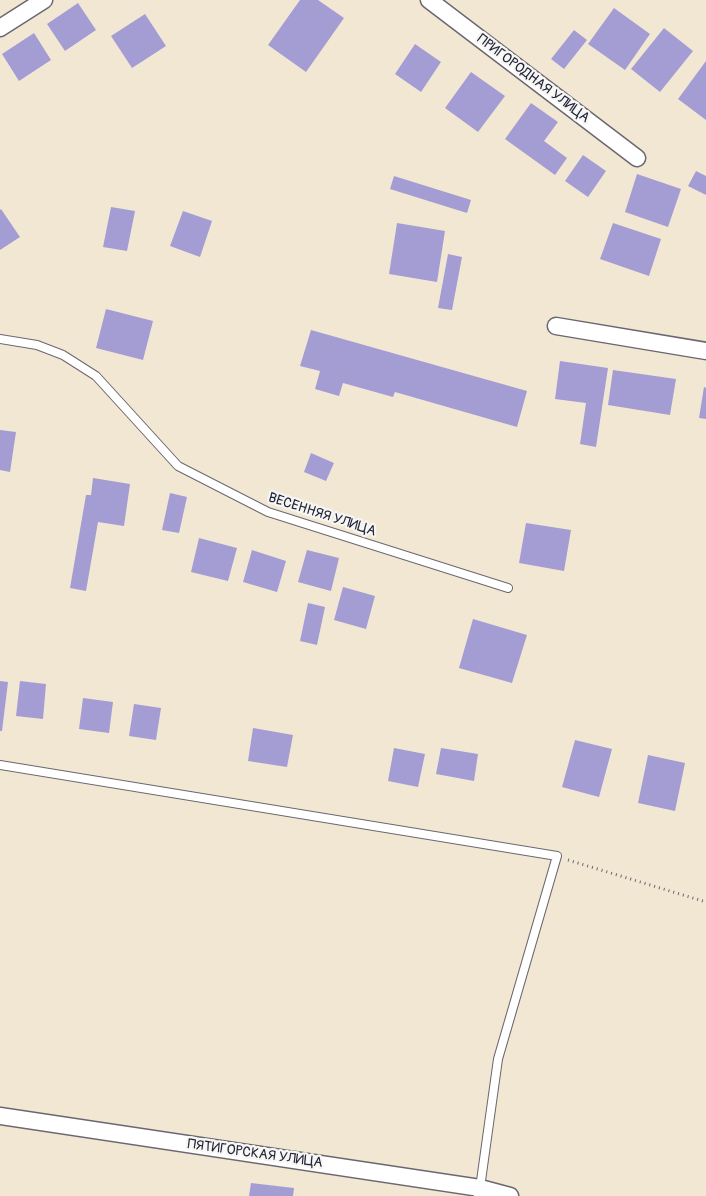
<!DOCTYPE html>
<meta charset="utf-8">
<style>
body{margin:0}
canvas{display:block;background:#f2e7d3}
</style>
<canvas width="706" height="1196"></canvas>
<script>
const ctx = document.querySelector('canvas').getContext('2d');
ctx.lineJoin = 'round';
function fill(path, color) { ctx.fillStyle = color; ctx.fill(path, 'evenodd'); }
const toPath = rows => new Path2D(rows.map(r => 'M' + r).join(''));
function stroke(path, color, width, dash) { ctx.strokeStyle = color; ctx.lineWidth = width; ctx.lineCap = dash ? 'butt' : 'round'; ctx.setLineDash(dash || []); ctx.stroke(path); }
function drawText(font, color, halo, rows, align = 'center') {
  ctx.font = font + ' Pangolin,sans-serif'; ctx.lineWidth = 4.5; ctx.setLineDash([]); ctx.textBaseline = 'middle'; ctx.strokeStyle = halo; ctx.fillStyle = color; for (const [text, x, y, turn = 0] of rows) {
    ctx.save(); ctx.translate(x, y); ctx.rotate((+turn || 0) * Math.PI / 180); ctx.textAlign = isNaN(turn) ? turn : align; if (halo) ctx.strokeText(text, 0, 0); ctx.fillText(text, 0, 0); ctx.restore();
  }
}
const building = toPath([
 [300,0,318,0,344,18,306,72,268,45],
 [78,3,96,30,65,51,47,24],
 [614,8,650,34,625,70,588,44],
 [145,14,166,46,132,68,111,36],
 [664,28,693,51,660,92,631,69],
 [574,30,587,40,564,69,551,59],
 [34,33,51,60,19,81,2,54],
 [415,44,441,62,421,92,395,74],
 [706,61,706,120,678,99],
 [471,72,505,96,478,132,445,108],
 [531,103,558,122,544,141,567,158,555,175,505,139],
 [583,155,606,171,588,197,565,181],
 [696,171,706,176,706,195,688,186],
 [637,174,681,189,668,227,625,212],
 [394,176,471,200,467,213,390,189],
 [111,207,135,211,127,251,103,247],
 [1,209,20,237,0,250,0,210],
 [183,211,212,221,200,257,170,246],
 [397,223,445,231,437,282,389,274],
 [613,223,661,239,649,276,600,259],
 [448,254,462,257,452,310,438,308],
 [106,309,153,321,143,360,96,348],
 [311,330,527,391,517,427,395,392,393,397,343,383,339,396,315,389,320,371,300,366],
 [560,361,608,368,596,447,580,444,586,403,555,399],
 [613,370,676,379,670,415,608,405],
 [704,387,706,388,706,419,699,418],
 [0,430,16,432,10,472,0,470],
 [311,453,334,463,326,481,304,472],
 [93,478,130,484,124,526,98,522,86,591,70,588,86,495,91,495],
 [170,493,187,497,179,533,162,530],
 [526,523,571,530,564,571,519,563],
 [199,538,237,548,228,581,191,572],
 [252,550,286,561,277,592,243,582],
 [307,550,339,558,331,591,298,582],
 [343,587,375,596,366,629,334,620],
 [308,603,325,607,317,645,300,641],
 [473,619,527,635,512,683,459,668],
 [0,681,8,682,2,731,0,731],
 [20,681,46,684,43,719,16,716],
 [83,698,113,702,109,733,79,729],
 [134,704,161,708,156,740,129,736],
 [253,728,293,735,287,767,248,761],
 [575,740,612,749,599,797,562,787],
 [394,748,425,754,418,787,388,781],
 [441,748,478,754,474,781,436,774],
 [648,755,685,763,675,811,638,803],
 [251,1183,294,1188,293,1196,249,1196]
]);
const path = toPath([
 [568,860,706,902]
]);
const service = toPath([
 [0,339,37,345,63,355,96,376,178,466,268,512,508,588],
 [0,765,557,856,498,1059,480,1188,478,1196]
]);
const minor = toPath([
 [429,0,637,158],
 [0,28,44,0],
 [556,326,706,351],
 [0,1116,480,1188,510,1196]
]);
const streetNames = [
 ["ПРИГОРОДНАЯ УЛИЦА",533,79,37],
 ["ВЕСЕННЯЯ УЛИЦА",322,515,18],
 ["ПЯТИГОРСКАЯ УЛИЦА",255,1154,8]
];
fill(building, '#a49dd4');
stroke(service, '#6b6770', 10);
stroke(minor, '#6b6770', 19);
stroke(path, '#6b6770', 3, [1, 4]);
stroke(service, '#fff', 8);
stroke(minor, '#fff', 16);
drawText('14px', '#22223b', '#f6f6f2', streetNames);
</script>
